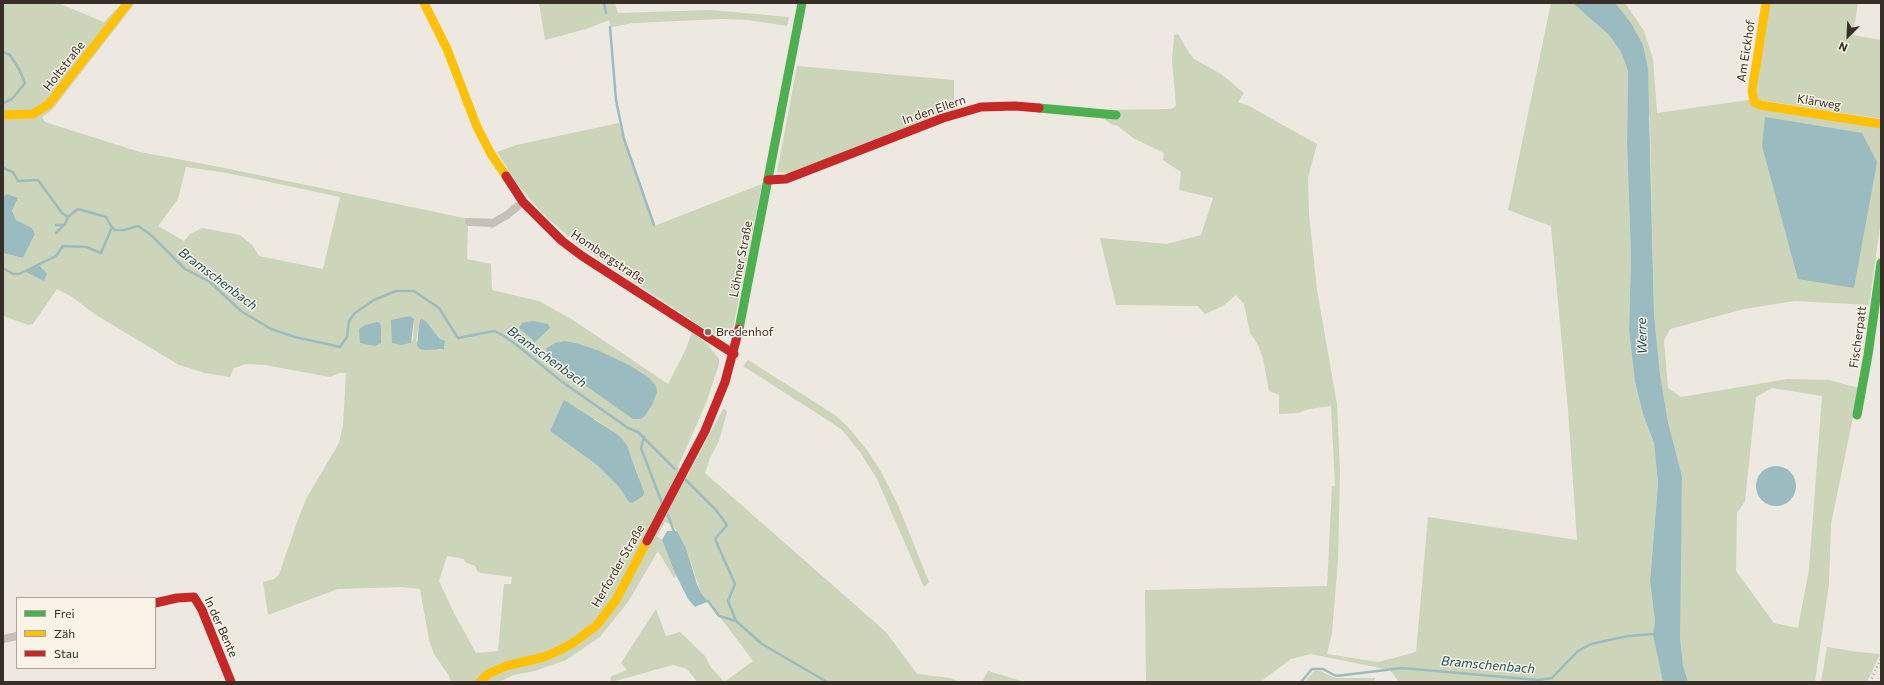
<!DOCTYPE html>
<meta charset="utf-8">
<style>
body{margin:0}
#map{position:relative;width:1884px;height:685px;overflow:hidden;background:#ede9e0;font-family:Commissioner,sans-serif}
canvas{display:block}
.frame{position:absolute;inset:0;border:4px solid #372e27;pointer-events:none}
.legend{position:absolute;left:16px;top:597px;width:140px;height:72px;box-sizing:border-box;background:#faf3e7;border:1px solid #aca49a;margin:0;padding:5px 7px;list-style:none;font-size:12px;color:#372e27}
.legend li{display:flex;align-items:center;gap:8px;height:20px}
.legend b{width:20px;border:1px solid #aca49a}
.north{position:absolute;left:1828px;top:16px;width:40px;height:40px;-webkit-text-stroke:3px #faf3e7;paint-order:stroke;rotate:204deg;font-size:11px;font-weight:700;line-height:16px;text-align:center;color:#372e27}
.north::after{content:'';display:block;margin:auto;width:14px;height:18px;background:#372e27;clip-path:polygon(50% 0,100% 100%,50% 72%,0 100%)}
</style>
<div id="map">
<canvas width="1884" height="685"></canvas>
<div class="frame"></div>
<ul class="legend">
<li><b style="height:5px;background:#4caf50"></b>Frei</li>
<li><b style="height:5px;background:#ffc107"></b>Zäh</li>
<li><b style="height:5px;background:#c62828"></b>Stau</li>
</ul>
<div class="north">N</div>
</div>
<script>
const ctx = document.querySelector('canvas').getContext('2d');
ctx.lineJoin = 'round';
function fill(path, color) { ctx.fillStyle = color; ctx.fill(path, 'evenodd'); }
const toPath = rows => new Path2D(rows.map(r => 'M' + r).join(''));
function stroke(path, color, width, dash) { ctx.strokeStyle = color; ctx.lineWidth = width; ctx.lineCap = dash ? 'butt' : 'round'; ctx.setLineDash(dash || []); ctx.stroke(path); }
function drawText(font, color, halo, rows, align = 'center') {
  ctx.font = font + ' Commissioner,sans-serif'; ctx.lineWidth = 3; ctx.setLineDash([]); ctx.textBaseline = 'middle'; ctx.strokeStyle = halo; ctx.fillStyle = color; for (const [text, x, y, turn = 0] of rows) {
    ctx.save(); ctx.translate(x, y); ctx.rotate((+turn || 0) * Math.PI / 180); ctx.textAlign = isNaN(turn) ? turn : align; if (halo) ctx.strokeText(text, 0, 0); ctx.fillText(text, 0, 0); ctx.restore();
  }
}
const green = toPath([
 [3,3,58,3,104,22,122,3,135,3,52,110,42,117,45,122,140,152,220,167,464,218,492,219,508,210,512,204,519,210,491,229,490,226,468,225,467,259,491,264,492,290,539,301,573,320,668,384,686,349,692,332,708,345,719,359,719,364,706,403,678,467,687,477,723,409,725,409,727,412,719,441,710,458,705,473,886,632,917,674,950,678,960,682,697,682,687,669,673,665,615,681,610,681,611,676,627,670,621,663,656,609,666,636,680,632,705,656,710,666,724,682,753,661,708,601,701,593,686,548,674,526,665,522,657,536,662,540,676,576,674,578,658,551,628,602,600,637,566,660,535,671,514,675,499,682,451,682,449,676,434,654,429,640,420,589,402,587,338,589,268,615,263,582,274,579,279,575,297,522,306,499,339,443,343,425,346,373,339,373,330,377,265,365,246,364,234,368,230,377,205,373,179,365,96,315,72,297,57,289,33,324,28,325,3,316,3,253,23,258,35,234,32,228,16,220,12,215,12,211,17,201,7,194,3,196],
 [186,167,227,173,340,197,323,269,259,256,252,245,240,235,202,228,190,234,184,241,158,226,178,199],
 [414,319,413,340,408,344,396,344],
 [420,320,426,321,444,343,445,347,440,350,436,349,416,341],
 [595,419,617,434,628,447,632,460,639,477,628,501,619,487,597,465,550,431],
 [447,556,464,559,465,562,475,566,478,572,481,573,512,577,511,584,504,584,498,651,476,653,454,613,439,581],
 [539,3,615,3,618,13,711,10,789,17,787,26,748,20,722,19,634,23,611,27,609,20,586,29,545,40],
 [1551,3,1573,3,1594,21,1609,35,1621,52,1628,71,1627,144,1631,256,1629,331,1635,382,1643,414,1654,443,1658,483,1650,581,1655,622,1654,635,1663,682,1399,682,1390,670,1311,654,1291,659,1260,682,1146,682,1145,590,1327,586,1332,486,1335,486,1331,406,1309,409,1298,413,1279,414,1279,395,1269,391,1263,359,1258,345,1250,333,1244,304,1236,295,1223,306,1205,314,1198,306,1116,305,1100,238,1167,244,1201,235,1213,198,1179,190,1181,172,1163,160,1164,153,1133,138,1118,126,1111,124,1103,118,1008,109,985,109,954,117,791,179,788,173,777,172,797,66,954,80,954,111,978,105,1000,104,1099,110,1171,109,1176,106,1172,61,1174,35,1178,34,1189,53,1194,59,1221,74,1244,93,1238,102,1249,106,1317,144,1308,178,1309,214,1317,290,1337,404,1340,472,1338,560,1332,633,1327,654,1378,662,1416,652,1428,517,1577,540,1568,410,1551,226,1508,210],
 [1614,3,1625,3,1644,31,1653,59,1657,113,1748,100,1881,127,1881,220,1869,305,1795,301,1744,309,1670,329,1664,340,1668,388,1681,397,1787,379,1829,380,1859,388,1831,524,1829,584,1815,682,1688,682,1683,665,1680,637,1679,583,1682,476,1668,422,1660,374,1654,314,1650,118,1631,23],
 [1772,388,1822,396,1809,569,1798,628,1774,623,1736,571,1737,513,1745,501,1756,397],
 [1769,3,1858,3,1853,35,1881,40,1881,119,1760,100,1756,97],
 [619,123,654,226,762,184,733,328,729,333,716,335,711,333,577,244,541,212,516,182,497,152,516,145],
 [748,360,835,415,848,427,867,450,880,470,898,505,929,582,924,587,877,479,860,452,842,430,832,423,743,366],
 [1827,647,1858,652,1880,654,1867,682,1821,682],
 [988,671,1025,682,982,682],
 [1314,671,1321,671,1335,678,1375,678,1374,682,1305,682]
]);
const water = toPath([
 [1573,3,1616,4,1631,23,1643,45,1648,69,1654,314,1660,374,1668,422,1682,476,1680,637,1683,665,1688,682,1663,682,1653,635,1655,622,1650,581,1658,483,1654,443,1643,414,1635,382,1629,331,1631,256,1627,144,1628,71,1621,52,1609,35],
 [1765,117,1862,133,1877,162,1854,288,1798,279,1762,146],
 [7,194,18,198,12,211,16,220,32,228,35,234,23,258,3,253,3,196],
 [38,264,47,274,44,281,26,272,26,270],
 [410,316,414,319,411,343,401,345,392,343,391,320],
 [422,319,426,321,440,339,445,341,444,349,425,350,420,349,417,346,419,325,420,320],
 [533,321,548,324,550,328,535,342,519,328,522,323],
 [377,322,380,323,381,327,381,343,375,346,360,343,359,329,365,325],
 [565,341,579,344,597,350,629,365,648,377,656,386,657,392,652,405,644,417,639,419,633,419,575,378,546,351,547,348,555,343],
 [564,400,617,434,623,440,628,447,632,460,644,492,643,496,632,503,628,501,619,487,597,465,550,431],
 '1756 486a20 20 0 1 1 40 0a20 20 0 1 1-40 0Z',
 [667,531,677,531,686,548,697,584,701,593,708,601,707,602,695,607,688,599,674,571,662,540]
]);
const stream = toPath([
 [604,3,606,13],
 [610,27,616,100,624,139,654,225],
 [3,52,10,55,19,69,25,83,12,99,3,103],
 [3,168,13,172,18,181,38,180,62,213,68,217,78,209,106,217,111,226,115,230,124,230,138,226,151,235,185,269,210,282,241,311,271,329,295,337,340,347,347,337,349,321,355,313,374,300,396,291,414,291,439,308,458,338,494,331,504,336,522,349,561,381,628,428,638,432,675,469],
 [56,225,64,225],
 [56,233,65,224,68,217],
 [3,268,13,274,19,274,56,256,63,246,86,247,101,253,112,227],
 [644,437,641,448,662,503],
 [686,480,716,510,727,525,715,539,735,584,728,601,736,621,762,644,827,682],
 [668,515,674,532],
 [708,601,719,616,736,621],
 [1301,682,1312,669,1323,669,1336,676,1402,668,1538,680,1552,678,1578,651,1591,644,1628,636,1655,634]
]);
const street = toPath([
 [469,222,493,223,507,215,523,202],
 [3,639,17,636]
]);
const fast = toPath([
 [1039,108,1116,115],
 [739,329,802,3],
 [1857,415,1868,355,1881,263]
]);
const slow = toPath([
 [424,3,447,49,477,127,491,154,506,176],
 [1766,3,1752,91,1754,102,1760,105,1881,124],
 [3,115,33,114,49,104,128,3],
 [480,682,488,674,506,666,544,657,560,650,573,643,597,625,616,600,647,541]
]);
const jam = toPath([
 [506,176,523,202,562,241,582,256,734,354],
 [768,180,786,179,943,118,981,107,1015,106,1039,108],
 [647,541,705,431,725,382,739,329],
 [155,603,177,598,194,597,202,610,231,682]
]);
const rail = toPath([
 [1870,682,1881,658]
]);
const markers = [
 [708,332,4,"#776f68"]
];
const streetNames = [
 ["Am Eickhof",1746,51,-81],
 ["Holtstraße",64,66,-52],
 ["Klärweg",1819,102,9],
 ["In den Ellern",934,110,-19],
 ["Hombergstraße",608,257,34],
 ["Löhner Straße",741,259,-79],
 ["Fischerpatt",1858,337,-82],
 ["Herforder Straße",618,566,-60],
 ["In der Bente",221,627,66]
];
const poiNames = [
 ["Bredenhof",716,332]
];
const waterNames = [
 ["Bramschenbach",218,279,37],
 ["Werre",1642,336,-91],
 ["Bramschenbach",547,357,36],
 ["Bramschenbach",1488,665,5]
];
fill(green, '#ccd4b9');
fill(water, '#9abcc0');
stroke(stream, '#9abcc0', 2.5);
stroke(street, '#c6c0b9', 8);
stroke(fast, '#4caf50', 9);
stroke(slow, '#ffc107', 9);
stroke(jam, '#c62828', 9);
stroke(rail, '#aea9a3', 2.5, [1, 3]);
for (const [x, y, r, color] of markers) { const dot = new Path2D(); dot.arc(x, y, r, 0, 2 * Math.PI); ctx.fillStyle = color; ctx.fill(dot); stroke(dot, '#faf3e7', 1.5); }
drawText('12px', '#372e27', '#faf3e7', streetNames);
drawText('12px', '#372e27', '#faf3e7', poiNames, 'left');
drawText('italic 13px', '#1a505b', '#faf3e7', waterNames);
</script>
